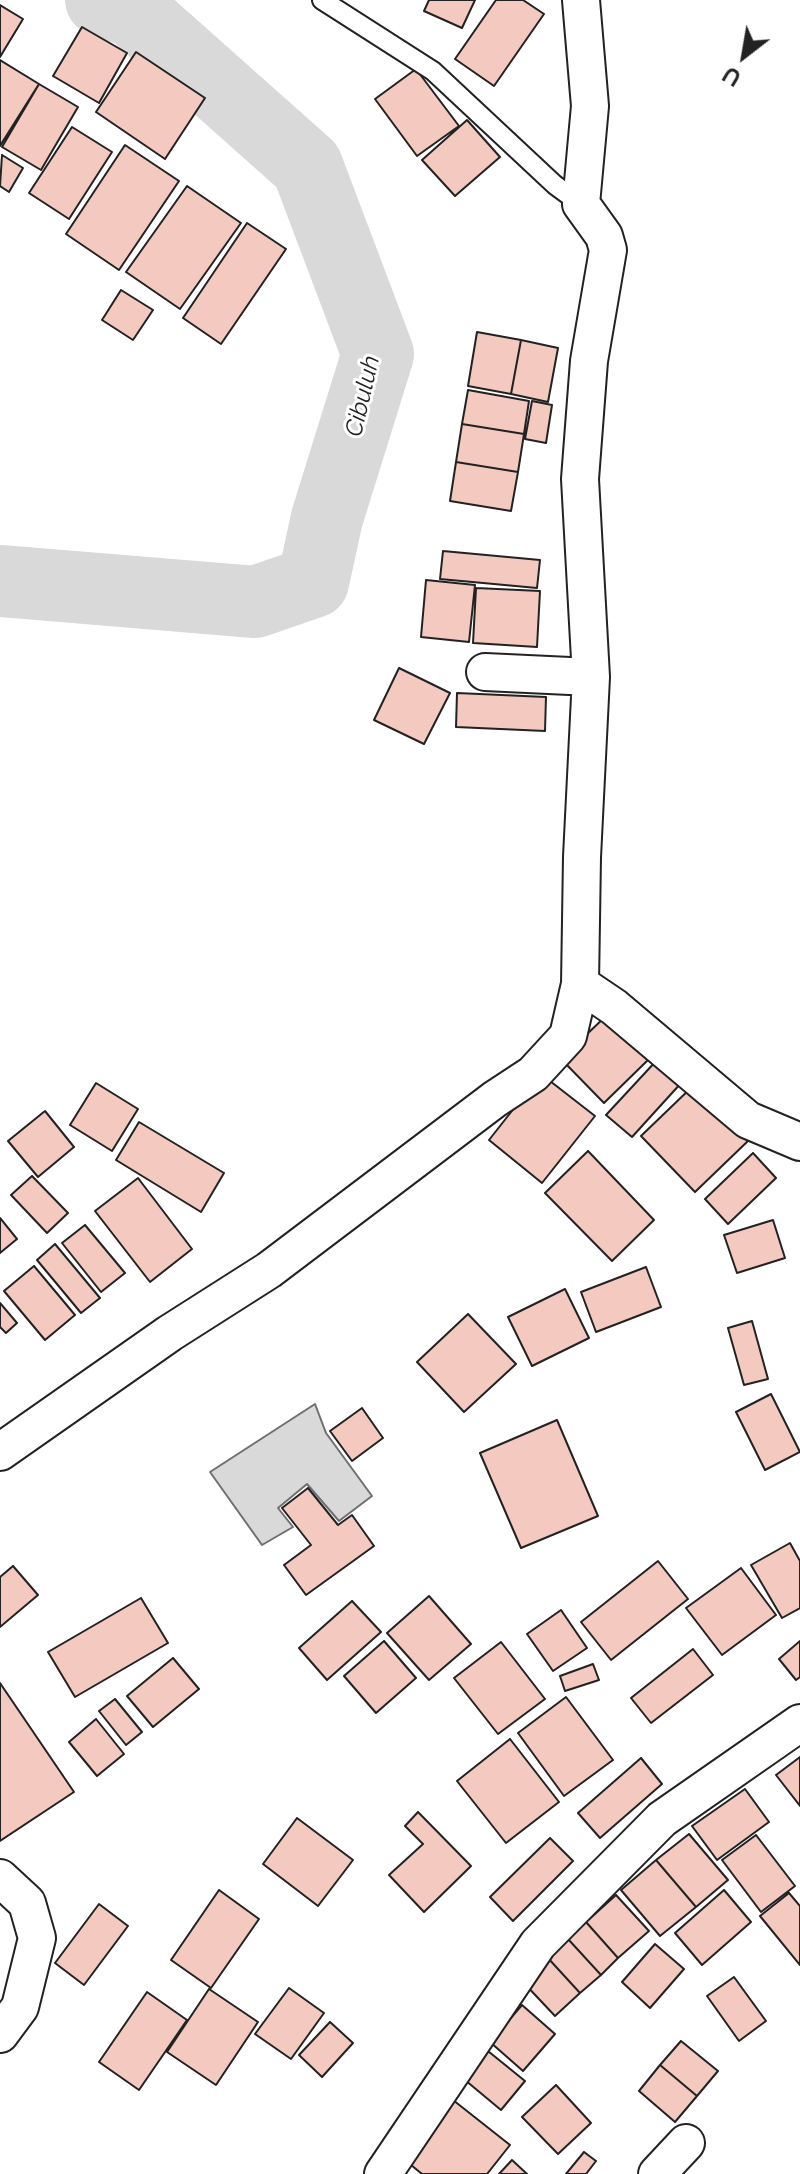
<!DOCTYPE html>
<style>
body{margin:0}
#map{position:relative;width:800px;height:2174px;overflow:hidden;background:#fff;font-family:Raleway,sans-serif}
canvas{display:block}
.north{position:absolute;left:704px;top:16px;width:80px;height:80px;-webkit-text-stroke:6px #fff;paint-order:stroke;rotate:211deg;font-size:22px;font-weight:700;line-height:32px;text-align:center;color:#222}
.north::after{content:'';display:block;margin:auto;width:28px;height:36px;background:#222;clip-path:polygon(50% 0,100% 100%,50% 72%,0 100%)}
</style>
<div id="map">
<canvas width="800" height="2174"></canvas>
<div class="north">U</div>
</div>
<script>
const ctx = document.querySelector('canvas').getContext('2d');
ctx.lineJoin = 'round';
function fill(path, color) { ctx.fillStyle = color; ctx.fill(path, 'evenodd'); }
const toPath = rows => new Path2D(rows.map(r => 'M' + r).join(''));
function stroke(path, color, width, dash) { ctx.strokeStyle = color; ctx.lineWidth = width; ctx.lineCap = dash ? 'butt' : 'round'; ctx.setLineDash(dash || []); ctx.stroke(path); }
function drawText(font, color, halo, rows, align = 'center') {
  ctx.font = font + ' Raleway,sans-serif'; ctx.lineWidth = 6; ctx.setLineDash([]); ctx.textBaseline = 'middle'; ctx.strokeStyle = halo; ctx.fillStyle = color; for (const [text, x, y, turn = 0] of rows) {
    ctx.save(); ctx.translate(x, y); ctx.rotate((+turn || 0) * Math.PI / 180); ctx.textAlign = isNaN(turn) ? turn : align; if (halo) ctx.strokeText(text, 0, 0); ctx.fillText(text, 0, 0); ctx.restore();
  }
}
const water = toPath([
 [315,1404,326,1433,372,1496,339,1521,307,1484,278,1508,293,1527,262,1545,210,1472,315,1404]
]);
const river = toPath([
 [0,581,255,602,313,582,327,518,378,354,307,166,134,12,101,0]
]);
const building = toPath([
 [429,0,475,0,462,28,424,11,429,0],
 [496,0,523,0,544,14,494,86,455,59,496,0],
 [0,5,23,19,0,57,0,5],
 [82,27,127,53,99,103,53,76,82,27],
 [136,52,205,98,165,159,96,112,136,52],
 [0,60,39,84,0,146,0,60],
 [416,69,459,126,417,156,375,99,416,69],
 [39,84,78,107,41,170,2,147,39,84],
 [467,120,500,157,455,196,422,160,467,120],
 [72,127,112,152,69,219,29,193,72,127],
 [125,145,179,181,119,270,66,234,125,145],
 [2,155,23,168,9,192,0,186,2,155],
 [187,186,241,223,180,309,126,272,187,186],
 [247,223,286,249,221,344,183,318,247,223],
 [121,290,153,310,133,340,102,320,121,290],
 [477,332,521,340,511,394,468,386,477,332],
 [521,340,558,348,548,402,511,394,521,340],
 [468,390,529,401,524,434,462,424,468,390],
 [532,401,552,405,546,443,525,439,532,401],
 [462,424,524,434,518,472,456,462,462,424],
 [456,462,518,472,511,511,450,501,456,462],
 [443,551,540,560,537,588,440,579,443,551],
 [426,580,475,585,469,642,421,637,426,580],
 [476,588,540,591,537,647,473,643,476,588],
 [399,668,450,693,424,744,374,720,399,668],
 [457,693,546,697,545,731,456,727,457,693],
 [608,1014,650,1058,604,1103,561,1059,608,1014],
 [657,1060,682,1082,632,1137,606,1115,657,1060],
 [541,1074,595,1116,542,1183,489,1140,541,1074],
 [96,1083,138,1109,112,1151,70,1125,96,1083],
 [695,1084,749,1140,695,1192,641,1136,695,1084],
 [45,1111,74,1147,38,1177,8,1141,45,1111],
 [139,1122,224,1173,201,1212,116,1160,139,1122],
 [588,1151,654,1220,612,1261,545,1193,588,1151],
 [753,1153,776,1178,728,1224,705,1199,753,1153],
 [32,1176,68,1213,47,1233,11,1195,32,1176],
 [138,1178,192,1249,150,1282,95,1211,138,1178],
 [0,1218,17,1239,0,1253,0,1218],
 [773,1220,785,1258,737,1273,724,1235,773,1220],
 [85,1225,125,1273,101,1292,62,1243,85,1225],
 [55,1244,100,1298,81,1313,37,1260,55,1244],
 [34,1266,75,1315,45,1340,4,1291,34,1266],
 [646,1267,661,1307,596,1332,581,1292,646,1267],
 [565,1289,589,1338,532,1366,508,1317,565,1289],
 [0,1303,17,1323,6,1333,0,1327,0,1303],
 [468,1314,516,1364,464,1412,417,1362,468,1314],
 [752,1321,768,1379,744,1385,728,1328,752,1321],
 [771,1394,800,1452,765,1470,736,1412,771,1394],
 [362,1408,383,1438,352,1461,330,1431,362,1408],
 [557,1420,598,1516,521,1548,480,1453,557,1420],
 [308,1488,338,1525,352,1515,374,1546,306,1595,284,1565,311,1545,282,1508,308,1488],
 [790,1543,800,1561,800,1608,782,1618,751,1565,790,1543],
 [658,1561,688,1599,611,1660,581,1622,658,1561],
 [13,1566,38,1595,0,1627,0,1577,13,1566],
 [741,1568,776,1615,722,1655,686,1608,741,1568],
 [429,1596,471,1644,429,1680,387,1633,429,1596],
 [141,1598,168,1643,75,1697,48,1652,141,1598],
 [352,1601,381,1632,327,1680,299,1648,352,1601],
 [561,1610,587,1648,553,1671,527,1634,561,1610],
 [384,1641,416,1678,376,1713,344,1676,384,1641],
 [800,1641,800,1677,796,1680,779,1659,800,1641],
 [501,1642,545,1699,498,1734,454,1678,501,1642],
 [693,1649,713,1675,651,1723,631,1698,693,1649],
 [173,1658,199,1689,153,1727,127,1696,173,1658],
 [593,1664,599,1680,565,1691,560,1676,593,1664],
 [0,1683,74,1792,0,1841,0,1683],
 [566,1697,613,1760,564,1796,518,1733,566,1697],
 [115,1699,142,1732,126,1745,99,1711,115,1699],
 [96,1719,124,1754,97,1776,69,1742,96,1719],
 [510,1739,559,1802,506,1843,457,1781,510,1739],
 [800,1757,800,1806,776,1775,800,1757],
 [641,1758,662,1784,600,1838,578,1813,641,1758],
 [745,1789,769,1822,717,1860,692,1826,745,1789],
 [418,1812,471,1866,424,1912,389,1875,423,1844,405,1826,418,1812],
 [297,1818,353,1860,318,1906,263,1864,297,1818],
 [689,1834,728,1880,696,1907,656,1860,689,1834],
 [756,1835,795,1886,761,1912,722,1860,756,1835],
 [550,1838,573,1861,513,1921,490,1897,550,1838],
 [656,1860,696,1907,660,1936,621,1890,656,1860],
 [219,1890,259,1919,211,1988,171,1960,219,1890],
 [724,1890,751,1922,702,1965,675,1933,724,1890],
 [789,1893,800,1906,800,1965,760,1916,789,1893],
 [616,1895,649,1931,618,1958,586,1922,616,1895],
 [99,1904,128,1926,84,1985,55,1963,99,1904],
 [586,1922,618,1958,601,1975,568,1939,586,1922],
 [568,1939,601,1975,580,1993,547,1957,568,1939],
 [655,1944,684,1969,650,2008,622,1982,655,1944],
 [547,1957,580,1993,555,2016,522,1981,547,1957],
 [734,1977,766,2021,739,2041,707,1996,734,1977],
 [289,1988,324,2013,291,2059,255,2034,289,1988],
 [209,1989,258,2022,216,2085,167,2052,209,1989],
 [147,1992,187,2020,139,2090,99,2062,147,1992],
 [522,2005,555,2034,523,2071,490,2042,522,2005],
 [330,2022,353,2043,322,2077,299,2055,330,2022],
 [681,2041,718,2071,697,2096,660,2065,681,2041],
 [483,2047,525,2081,501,2110,459,2075,483,2047],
 [660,2065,697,2096,675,2122,639,2091,660,2065],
 [556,2085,591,2123,558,2154,522,2117,556,2085],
 [453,2100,510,2145,487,2174,422,2174,405,2160,453,2100],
 [584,2152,596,2161,586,2174,566,2174,584,2152],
 [512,2160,527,2174,499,2174,512,2160]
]);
const lane = toPath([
 [322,0,433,71,555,185,581,204]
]);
const street = toPath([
 [485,672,591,677],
 [580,984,614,1007,748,1120,800,1142],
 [0,1452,170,1333,269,1270,495,1099,533,1074,568,1036,580,984,582,857,591,677,580,479,589,361,608,250,604,236,581,204,590,106,581,0],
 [0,1878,27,1903,37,1938,20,2007,0,2034],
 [383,2174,538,1944,662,1819,800,1723],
 [657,2174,686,2143]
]);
const waterNames = [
 ["Cibuluh",363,396,-77]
];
fill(water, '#d9d9d9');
stroke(water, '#6f6f6f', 2);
stroke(river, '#d9d9d9', 72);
fill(building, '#f3c9c0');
stroke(building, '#222', 2);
stroke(lane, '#222', 22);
stroke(street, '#222', 40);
stroke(lane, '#fff', 18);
stroke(street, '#fff', 36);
drawText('italic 24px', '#222', '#fff', waterNames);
</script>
